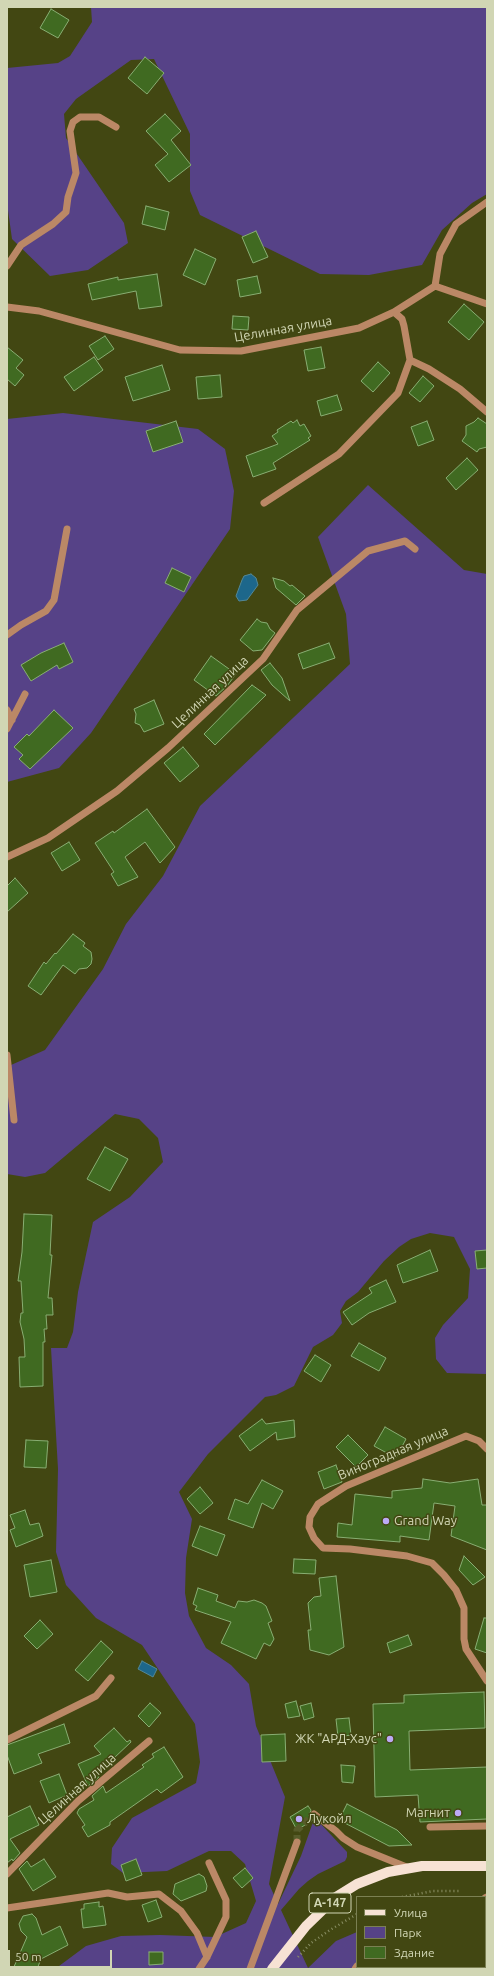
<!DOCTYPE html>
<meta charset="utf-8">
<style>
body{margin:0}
#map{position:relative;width:494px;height:1976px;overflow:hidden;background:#424712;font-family:Ubuntu,sans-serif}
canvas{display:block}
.frame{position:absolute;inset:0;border:8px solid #d1d6b4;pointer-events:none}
.legend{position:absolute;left:356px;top:1896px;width:130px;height:72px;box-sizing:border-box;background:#424712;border:1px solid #7b8053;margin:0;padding:5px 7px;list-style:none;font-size:12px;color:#d1d6b4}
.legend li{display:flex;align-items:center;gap:8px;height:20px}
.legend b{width:20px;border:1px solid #7b8053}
.scale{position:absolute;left:8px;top:1950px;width:104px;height:18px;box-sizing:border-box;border:2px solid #d1d6b4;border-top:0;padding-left:5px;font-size:12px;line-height:14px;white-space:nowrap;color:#d1d6b4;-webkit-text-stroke:3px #424712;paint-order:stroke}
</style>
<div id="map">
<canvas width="494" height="1976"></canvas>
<div class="frame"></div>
<ul class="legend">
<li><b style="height:5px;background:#f7e2d4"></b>Улица</li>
<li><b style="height:11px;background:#564287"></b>Парк</li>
<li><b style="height:11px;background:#406a21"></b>Здание</li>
</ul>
<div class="scale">50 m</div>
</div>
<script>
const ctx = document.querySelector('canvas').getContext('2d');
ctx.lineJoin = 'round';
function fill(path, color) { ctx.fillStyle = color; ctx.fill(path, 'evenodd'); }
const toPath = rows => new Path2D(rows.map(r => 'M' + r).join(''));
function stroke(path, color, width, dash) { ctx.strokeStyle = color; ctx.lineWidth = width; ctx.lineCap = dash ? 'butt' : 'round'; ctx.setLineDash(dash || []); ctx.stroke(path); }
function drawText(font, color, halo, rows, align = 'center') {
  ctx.font = font + ' Ubuntu,sans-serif'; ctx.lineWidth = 3; ctx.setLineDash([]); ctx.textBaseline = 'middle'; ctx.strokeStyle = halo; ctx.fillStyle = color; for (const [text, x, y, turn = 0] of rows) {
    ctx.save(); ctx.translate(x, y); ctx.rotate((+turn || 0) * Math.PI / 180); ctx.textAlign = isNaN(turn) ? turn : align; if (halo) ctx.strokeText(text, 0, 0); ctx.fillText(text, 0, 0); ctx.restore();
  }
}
const green = toPath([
 [91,7,487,7,487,194,472,203,442,230,422,265,369,275,320,274,200,215,190,191,190,134,154,59,131,60,76,99,64,114,66,138,124,223,128,243,88,270,50,276,12,239,7,203,7,68,58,63,70,56,92,22],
 [63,413,198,429,225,449,234,491,230,529,91,733,59,768,7,782,7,419],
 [368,485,464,570,487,574,487,1374,447,1373,436,1359,435,1338,443,1325,468,1298,470,1269,454,1237,430,1233,411,1239,399,1247,384,1261,358,1292,346,1301,340,1311,342,1323,333,1335,313,1347,294,1386,276,1395,265,1397,208,1454,179,1492,192,1519,186,1558,185,1593,189,1616,206,1648,231,1665,249,1684,256,1726,285,1797,269,1884,278,1904,301,1856,313,1822,318,1821,347,1852,347,1857,345,1861,318,1874,308,1881,299,1889,281,1910,308,1968,336,1941,357,1932,357,1967,485,1967,485,1924,487,1924,487,1969,55,1969,86,1946,121,1936,160,1935,215,1937,246,1923,256,1901,245,1864,231,1851,209,1851,167,1871,123,1873,111,1864,112,1848,132,1818,196,1783,200,1762,195,1724,142,1645,96,1618,66,1585,56,1552,58,1469,51,1348,67,1348,73,1332,78,1292,93,1222,130,1197,163,1162,158,1138,139,1119,115,1114,45,1173,25,1177,7,1174,7,1064,11,1065,45,1050,103,969,126,924,163,876,200,806,350,664,346,614,318,537]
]);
const water = toPath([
 [251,574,256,578,258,585,247,600,239,601,236,596,242,580,244,576,251,574],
 [142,1661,157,1669,153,1677,138,1669,142,1661]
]);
const building = toPath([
 [51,9,69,20,58,38,40,28,51,9],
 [145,57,164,73,147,94,128,78,145,57],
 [165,114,181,131,171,140,191,165,169,182,155,165,168,154,146,131,165,114],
 [146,206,169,212,165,230,142,224,146,206],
 [256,231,268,257,253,263,242,237,256,231],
 [195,249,216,259,205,285,183,275,195,249],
 [157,274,162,306,139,309,136,291,92,300,88,284,118,277,118,280,157,274],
 [257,276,261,293,240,297,237,280,257,276],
 [464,304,484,322,469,340,448,322,464,304],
 [233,316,249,317,248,330,232,329,233,316],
 [105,336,114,349,98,360,89,346,105,336],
 [7,347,23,360,16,368,24,375,15,386,7,379,7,347],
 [321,347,325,368,308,371,304,350,321,347],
 [94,357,103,370,74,391,64,377,94,357],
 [378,362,390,373,373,392,361,381,378,362],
 [162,365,170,390,133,401,125,377,162,365],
 [220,375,222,397,198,399,196,377,220,375],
 [423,376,434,386,420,402,409,393,423,376],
 [337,395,342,410,321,416,317,401,337,395],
 [478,418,487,424,487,447,479,449,477,452,462,441,466,435,466,426,474,422,478,418],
 [297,420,300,426,304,424,311,436,308,438,310,440,273,463,276,469,253,477,246,456,278,444,272,436,278,432,277,430,291,421,293,423,297,420],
 [176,421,183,442,153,452,146,431,176,421],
 [427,421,434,440,418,446,411,427,427,421],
 [467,458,478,470,456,490,446,478,467,458],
 [172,568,191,577,184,592,165,583,172,568],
 [273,578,284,581,290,586,292,585,305,596,296,605,276,588,273,578],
 [257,619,261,622,267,623,270,629,275,633,262,650,253,651,240,640,257,619],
 [64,643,73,662,59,669,57,665,31,681,21,665,41,653,64,643],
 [329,643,335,658,303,669,298,654,329,643],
 [211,656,236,674,227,686,216,696,194,680,211,656],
 [270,663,282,678,290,701,272,685,261,670,270,663],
 [252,685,266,695,215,745,204,734,252,685],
 [154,700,164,724,144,732,140,725,135,723,136,714,134,709,154,700],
 [54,710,73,728,30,769,19,759,23,755,14,747,27,734,29,736,54,710],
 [183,747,199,766,180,782,164,763,183,747],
 [147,809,175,847,160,863,145,842,125,857,138,877,118,886,111,874,114,872,95,843,113,831,114,833,147,809],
 [69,842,80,860,62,871,51,853,69,842],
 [15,878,28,893,7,912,7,886,15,878],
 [73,934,85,943,83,946,91,952,92,959,91,964,87,968,79,969,75,974,63,965,41,995,28,986,44,962,46,964,55,953,56,954,73,934],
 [105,1147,128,1159,110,1191,87,1179,105,1147],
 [24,1214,52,1215,50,1255,52,1255,48,1298,52,1298,53,1315,46,1315,47,1329,44,1329,45,1342,43,1342,43,1386,20,1387,19,1357,25,1357,24,1339,20,1322,21,1313,23,1313,21,1281,18,1281,22,1252,24,1214],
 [430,1250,438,1271,403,1283,397,1265,430,1250],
 [487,1250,487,1268,477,1269,475,1251,487,1250],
 [386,1280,396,1302,369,1313,352,1325,343,1312,372,1293,369,1288,386,1280],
 [359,1343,386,1358,379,1371,351,1356,359,1343],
 [315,1355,331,1365,321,1382,304,1371,315,1355],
 [262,1419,266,1424,294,1420,295,1437,277,1440,276,1432,250,1451,239,1436,262,1419],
 [385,1427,406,1439,396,1458,374,1446,385,1427],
 [348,1435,368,1455,356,1467,336,1447,348,1435],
 [26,1440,48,1441,46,1468,24,1467,26,1440],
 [336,1465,342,1482,324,1489,318,1472,336,1465],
 [423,1479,450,1483,478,1479,482,1505,487,1505,487,1550,451,1536,455,1506,434,1503,429,1540,400,1536,400,1542,337,1537,338,1523,352,1525,355,1494,392,1498,392,1491,422,1488,423,1479],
 [262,1480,283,1491,273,1509,262,1503,253,1528,228,1519,235,1499,248,1504,262,1480],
 [200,1487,213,1503,200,1514,187,1499,200,1487],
 [25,1510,30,1525,39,1523,43,1536,16,1547,10,1530,15,1528,10,1515,25,1510],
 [200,1526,225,1535,217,1556,192,1546,200,1526],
 [464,1556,485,1577,473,1585,459,1570,464,1556],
 [294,1559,316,1560,315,1574,293,1573,294,1559],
 [51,1560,57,1592,30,1597,24,1565,51,1560],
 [336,1576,344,1647,329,1655,310,1650,308,1630,311,1630,308,1603,314,1597,321,1596,319,1578,336,1576],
 [198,1588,218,1595,216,1601,235,1608,238,1601,247,1602,254,1600,262,1603,266,1606,272,1621,268,1623,274,1639,270,1646,264,1643,256,1659,221,1643,231,1622,195,1610,197,1606,193,1604,198,1588],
 [484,1618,487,1618,487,1653,475,1649,484,1618],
 [40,1620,53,1634,37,1649,24,1636,40,1620],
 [408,1635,412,1645,390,1653,387,1643,408,1635],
 [101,1641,113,1652,88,1681,75,1670,101,1641],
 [484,1692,485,1728,409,1731,410,1770,487,1767,487,1819,420,1822,418,1795,375,1797,373,1704,404,1703,404,1695,484,1692],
 [296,1701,300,1716,288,1718,285,1704,296,1701],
 [150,1703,161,1713,149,1727,138,1716,150,1703],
 [311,1703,314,1717,304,1720,300,1706,311,1703],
 [349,1718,351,1735,338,1737,336,1719,349,1718],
 [64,1724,70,1743,38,1754,42,1763,14,1774,7,1755,7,1745,64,1724],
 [114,1728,127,1742,130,1740,131,1742,97,1774,99,1777,88,1786,78,1764,101,1754,94,1746,114,1728],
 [285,1734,286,1761,262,1762,261,1735,285,1734],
 [164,1747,183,1777,161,1793,157,1789,110,1822,110,1825,88,1837,82,1827,85,1825,77,1813,79,1809,94,1800,92,1796,103,1786,106,1793,144,1767,142,1765,154,1757,152,1754,164,1747],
 [341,1765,355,1766,353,1783,342,1782,341,1765],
 [59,1774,67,1795,49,1803,40,1781,59,1774],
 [347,1804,397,1830,412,1845,389,1846,339,1820,347,1804],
 [30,1806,39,1825,10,1839,20,1853,13,1861,12,1859,7,1863,7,1817,30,1806],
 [308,1806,311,1810,309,1816,313,1820,297,1830,290,1817,308,1806],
 [44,1859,56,1877,33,1891,19,1869,27,1861,31,1867,44,1859],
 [136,1859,142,1875,126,1881,121,1865,136,1859],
 [245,1868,253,1878,242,1888,233,1878,245,1868],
 [199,1874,204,1877,207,1886,206,1891,181,1901,173,1894,175,1884,199,1874],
 [156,1900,162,1917,148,1922,142,1905,156,1900],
 [99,1902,99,1907,103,1906,106,1925,83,1928,81,1909,84,1909,84,1904,99,1902],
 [32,1914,36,1918,42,1935,60,1926,68,1945,41,1959,37,1969,13,1969,27,1937,21,1931,19,1924,23,1916,32,1914],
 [149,1952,163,1952,163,1964,149,1965,149,1952]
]);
const minorTunnel = toPath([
 [297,1842,297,1830,314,1814]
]);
const path = toPath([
 [402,1897,433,1891,461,1891],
 [298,1957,311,1943,330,1930,357,1914]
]);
const minor = toPath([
 [7,266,21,245,53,224,66,212,68,197,76,173,70,131,73,122,80,117,99,117,116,127],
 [435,286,487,304],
 [7,307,39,311,180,350,241,351,359,328,394,312,402,319,404,326,410,360,398,393,339,454,264,503],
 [394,312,435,286,440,254,456,224,487,202],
 [410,360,429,369,460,389,487,412],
 [7,635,21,625,46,611,54,600,67,529],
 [7,710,12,720],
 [7,729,25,694],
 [7,857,48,838,117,791,168,748,263,659,297,610,368,551,405,541,415,549],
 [7,1055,14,1120],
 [487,1449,479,1441,466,1436,346,1486,318,1504,310,1517,309,1527,314,1538,323,1548,350,1549,407,1556,432,1563,444,1575,456,1590,464,1608,464,1639,466,1649,487,1681],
 [7,1740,96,1696,111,1678],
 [314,1814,336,1831,343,1838,357,1847,409,1868],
 [430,1827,487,1826],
 [7,1874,78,1801,149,1741],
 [485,1898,487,1897],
 [7,1908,108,1893,127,1897,159,1894,181,1911,197,1933,207,1957],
 [371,1967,371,1969],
 [199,1969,207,1957,226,1917,226,1900,209,1863],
 [250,1969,297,1842],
 [355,1969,357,1966]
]);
const major = toPath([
 [272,1969,306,1926,336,1897,357,1884,388,1872,422,1866,487,1866]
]);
const markers = [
 [386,1521,4,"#bcaaf6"],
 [390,1739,4,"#bcaaf6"],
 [458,1813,4,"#bcaaf6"],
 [299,1819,4,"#bcaaf6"]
];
const shields = [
 [330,1903,42]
];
const shieldNames = [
 ["А-147",330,1903]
];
const streetNames = [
 ["Целинная улица",283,329,-10],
 ["Целинная улица",210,692,-43],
 ["Виноградная улица",393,1453,-23],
 ["Целинная улица",77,1789,-42]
];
const poiNames = [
 ["Grand Way",394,1521],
 ["ЖК \"АРД-Хаус\"",382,1739,"right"],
 ["Магнит",450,1813,"right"],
 ["Лукойл",307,1819]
];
fill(green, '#564287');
fill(water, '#1d678b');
stroke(water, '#538897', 1);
fill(building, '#406a21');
stroke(building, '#88ae73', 1);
stroke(minorTunnel, '#575c2a', 7, [7, 3.5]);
stroke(path, '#8b9065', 2.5, [1, 3]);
stroke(minor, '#b86', 7);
stroke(major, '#f7e2d4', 10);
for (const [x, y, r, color] of markers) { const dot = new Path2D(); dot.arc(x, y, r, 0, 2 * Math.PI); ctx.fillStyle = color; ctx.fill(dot); stroke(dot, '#424712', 1.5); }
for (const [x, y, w] of shields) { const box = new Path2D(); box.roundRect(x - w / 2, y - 10, w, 20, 3); ctx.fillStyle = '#424712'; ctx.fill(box); stroke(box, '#d1d6b4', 1); }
drawText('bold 12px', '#d1d6b4', null, shieldNames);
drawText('13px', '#d1d6b4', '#424712', streetNames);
drawText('13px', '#d1d6b4', '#424712', poiNames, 'left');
</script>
